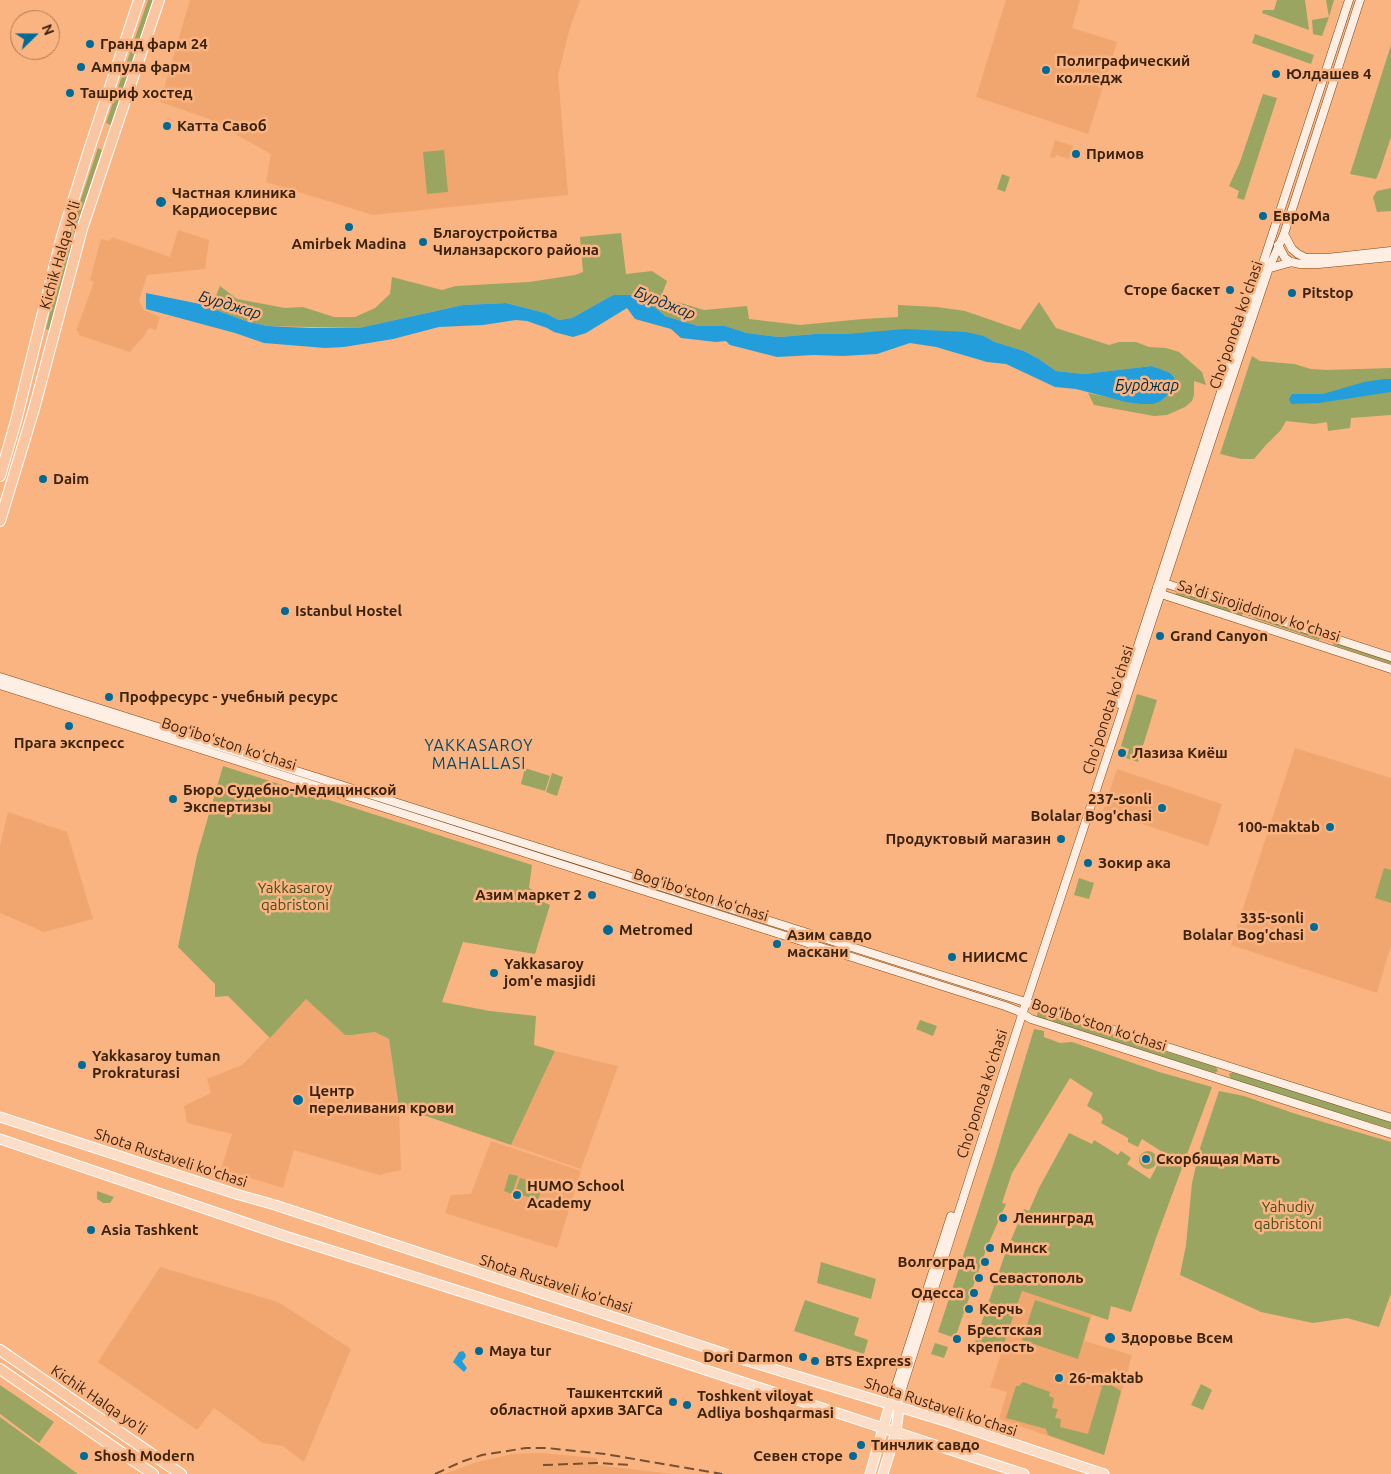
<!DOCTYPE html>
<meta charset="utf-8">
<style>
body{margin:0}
#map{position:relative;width:1391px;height:1474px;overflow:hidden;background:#f9b482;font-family:Ubuntu,sans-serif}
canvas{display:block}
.north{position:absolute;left:10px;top:10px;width:50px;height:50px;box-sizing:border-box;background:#f9b482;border:1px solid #ae7a54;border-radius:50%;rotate:68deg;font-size:14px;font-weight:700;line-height:20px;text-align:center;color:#3d230e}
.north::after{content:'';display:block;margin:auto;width:18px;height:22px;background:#006a97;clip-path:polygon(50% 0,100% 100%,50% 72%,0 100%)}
</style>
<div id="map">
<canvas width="1391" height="1474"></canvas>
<div class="north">N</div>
</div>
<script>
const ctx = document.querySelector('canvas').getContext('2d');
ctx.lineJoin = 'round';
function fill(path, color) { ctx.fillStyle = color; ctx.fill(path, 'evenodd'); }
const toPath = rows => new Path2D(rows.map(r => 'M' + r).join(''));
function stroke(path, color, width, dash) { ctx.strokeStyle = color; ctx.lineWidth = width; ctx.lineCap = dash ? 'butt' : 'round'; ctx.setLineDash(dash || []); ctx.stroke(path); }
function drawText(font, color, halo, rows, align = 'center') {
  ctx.font = font + ' Ubuntu,sans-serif'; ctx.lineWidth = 5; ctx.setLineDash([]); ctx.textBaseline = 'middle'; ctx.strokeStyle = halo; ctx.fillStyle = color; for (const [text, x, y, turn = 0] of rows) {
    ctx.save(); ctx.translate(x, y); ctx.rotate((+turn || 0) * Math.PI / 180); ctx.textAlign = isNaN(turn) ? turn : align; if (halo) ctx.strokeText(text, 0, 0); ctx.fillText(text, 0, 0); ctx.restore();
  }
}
const built = toPath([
 [190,0,580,0,569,31,558,75,568,195,373,215,266,182,271,154,209,119,160,102],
 [1006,0,1080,0,1072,28,1117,42,1088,134,976,97],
 [1055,140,1073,146,1069,159,1056,155,1055,158,1050,157],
 [178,230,209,240,205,269,147,275,139,301,144,310,160,317,156,330,149,328,142,339,141,339,130,352,79,335,78,331,76,331,94,282,90,280,101,239,110,241,112,237,170,257],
 [1295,748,1391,778,1391,945,1377,993,1231,945],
 [1117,769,1222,804,1208,846,1103,811],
 [8,812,67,832,93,919,44,932,0,913,0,846],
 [306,999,345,1035,352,1035,375,1032,389,1039,399,1108,401,1170,379,1175,294,1150,283,1188,221,1169,232,1134,187,1123,184,1106,211,1093,207,1079,242,1065],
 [555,1051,618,1066,581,1169,511,1145],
 [491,1141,581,1171,557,1248,445,1213,451,1195,471,1194],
 [160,1267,278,1302,351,1349,304,1462,283,1446,263,1443,214,1408,197,1430,98,1362],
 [1022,1291,1092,1315,1084,1341,1132,1355,1104,1455,999,1419,1007,1392,990,1387],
 [539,1453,597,1458,597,1465,673,1474,444,1474,477,1462,512,1454]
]);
const green = toPath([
 [148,0,153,0,111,125,106,123],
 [1277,0,1305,0,1309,30,1262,13,1263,10,1274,10],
 [1326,0,1334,0,1329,17,1322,36,1313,34,1312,20,1329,17],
 [1255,34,1314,55,1311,64,1252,43],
 [1391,45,1391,137,1380,170,1376,179,1350,174],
 [1263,94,1277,98,1244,200,1237,198,1239,191,1229,186,1240,162],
 [98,148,102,150,80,216,49,330,46,329,69,235],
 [444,150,448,192,427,194,423,152],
 [1002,174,1010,177,1005,192,997,189],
 [1391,188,1391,211,1377,212,1373,197,1377,191],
 [621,233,626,274,652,271,667,281,661,297,704,310,747,306,749,319,800,325,863,319,898,317,898,305,937,307,965,311,1020,330,1039,302,1056,328,1109,345,1119,342,1136,342,1149,347,1166,348,1179,352,1202,372,1206,385,1194,381,1194,395,1192,401,1185,407,1167,415,1154,416,1094,405,1088,393,1140,404,1161,401,1179,385,1175,379,1153,366,1084,374,1056,371,1039,359,1024,351,995,342,984,336,815,334,779,337,747,333,725,326,698,326,665,316,657,309,613,295,572,318,559,320,545,313,506,303,463,305,359,328,267,326,246,321,211,308,220,286,237,299,285,308,303,307,334,317,355,317,375,308,390,294,392,277,442,290,456,286,529,282,575,275,583,272,580,237],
 [1252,356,1260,361,1294,364,1311,369,1327,370,1391,368,1391,415,1351,418,1350,428,1328,431,1327,422,1314,424,1286,421,1281,430,1266,445,1254,459,1241,459,1220,454],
 [1177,591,1243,612,1242,616,1176,595],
 [1254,616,1320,637,1319,640,1253,618],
 [1334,642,1391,661,1391,664,1333,645],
 [1137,694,1157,700,1138,762,1126,758,1129,749,1121,746],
 [223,766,532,865,529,888,543,894,541,901,550,905,535,954,463,942,442,1002,490,1011,536,1016,534,1045,555,1051,511,1145,423,1115,424,1112,399,1108,389,1039,375,1032,352,1035,345,1035,306,999,270,1038,228,996,215,997,215,984,178,947,197,855],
 [525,768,550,776,545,791,521,784],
 [552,773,563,777,557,796,546,792],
 [1384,868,1391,870,1391,903,1375,898],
 [1079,878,1094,883,1089,899,1074,895],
 [1038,1012,1216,1067,1218,1071,1215,1073,1036,1018],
 [920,1020,937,1026,933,1036,916,1029],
 [1034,1029,1044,1031,1044,1037,1060,1043,1072,1042,1159,1072,1212,1087,1156,1238,1131,1312,1111,1306,1108,1320,1022,1291,1001,1353,974,1345,1005,1254,1024,1209,1029,1211,1039,1188,1069,1133,1092,1144,1094,1140,1118,1155,1121,1151,1131,1158,1127,1164,1150,1179,1164,1153,1142,1139,1138,1147,1128,1142,1128,1138,1101,1123,1103,1119,1101,1114,1087,1106,1093,1093,1070,1078,1012,1173,1002,1203,1006,1204,987,1247,955,1338,938,1332,994,1162],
 [1233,1072,1391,1121,1391,1129,1231,1080,1229,1074],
 [1219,1091,1244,1096,1296,1114,1391,1142,1391,1293,1379,1327,1347,1318,1313,1323,1261,1312,1180,1275,1186,1245,1192,1183,1200,1148],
 '1139 1160a9 9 0 1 1 18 0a9 9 0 1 1-18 0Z',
 [509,1174,518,1176,512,1194,504,1191],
 [520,1178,543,1185,538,1200,515,1193],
 [97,1191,114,1197,110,1203,103,1203,97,1199],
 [821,1262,876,1279,871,1299,817,1283],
 [805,1300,859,1318,854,1335,868,1340,864,1354,794,1331],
 [1035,1300,1090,1318,1078,1359,1022,1340],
 [935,1343,948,1347,944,1358,931,1354],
 [1098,1377,1121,1391,1104,1455,1048,1435,1046,1429,1006,1418,1016,1386,1019,1386,1023,1382,1050,1392,1049,1396,1054,1398,1052,1408,1058,1409,1055,1418,1061,1419,1060,1427,1088,1434,1102,1387,1096,1384],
 [1201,1384,1212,1390,1203,1410,1191,1405],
 [0,1385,54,1422,39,1443,0,1414],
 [0,1417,78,1474,0,1474]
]);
const water = toPath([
 [146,293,200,304,246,321,267,326,310,328,359,328,463,305,506,303,545,313,559,320,572,318,613,295,635,295,657,309,665,316,698,326,725,326,747,333,779,337,815,334,848,334,905,329,966,332,984,336,995,342,1024,351,1039,359,1056,371,1084,374,1152,366,1170,373,1175,379,1180,381,1179,385,1161,401,1153,404,1140,404,1126,402,1076,389,1055,387,1006,364,987,362,936,347,910,343,877,354,843,356,814,355,777,357,730,345,726,341,716,342,681,338,671,329,635,319,627,308,586,333,573,337,554,332,547,328,527,321,516,320,483,325,439,327,393,339,344,347,325,348,264,343,235,333,146,309],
 [1384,379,1391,379,1391,392,1319,403,1291,404,1289,399,1292,394,1323,394,1364,382],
 [463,1351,466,1355,465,1358,462,1361,467,1368,464,1372,453,1362,459,1352]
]);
const secondary = toPath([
 [1284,234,1292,249,1298,254,1306,258,1327,258,1391,251],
 [1278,245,1285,258,1291,262,1300,264,1319,264,1391,257],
 [1267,269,1292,262],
 [1391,657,1164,583,1157,587,1161,594,1391,669],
 [0,677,1391,1118],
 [0,685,1005,1006,1018,1011,1031,1019,1391,1134],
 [1119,704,1349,0],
 [890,1404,951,1216],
 [899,1407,902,1389,1019,1024,1222,408,1269,268,1284,234,1360,0]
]);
const primary = toPath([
 [0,1117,236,1194,275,1205,741,1359,945,1421,1104,1474],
 [0,1139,282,1235,617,1341,1024,1474],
 [870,1474,890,1404],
 [883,1474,896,1432,899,1407]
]);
const highway = toPath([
 [0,476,16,421,62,236,89,150,139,0],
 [0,521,34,409,82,229,159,0],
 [0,1350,181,1474],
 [0,1369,153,1474]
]);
const rail = toPath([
 [543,1465,597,1463,631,1465],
 [435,1474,461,1462,482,1455,526,1448,547,1448,605,1454,722,1474]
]);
const markers = [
 [90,44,5,"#006a97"],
 [81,67,5,"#006a97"],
 [1046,70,5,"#006a97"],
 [1276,74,5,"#006a97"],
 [70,93,5,"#006a97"],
 [167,126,5,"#006a97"],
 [1076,154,5,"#006a97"],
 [161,202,6,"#006a97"],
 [1263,216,5,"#006a97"],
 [349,227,5,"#006a97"],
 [423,242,5,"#006a97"],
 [1230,290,5,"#006a97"],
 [1292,293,5,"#006a97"],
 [43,479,5,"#006a97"],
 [285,611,5,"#006a97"],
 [1160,636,5,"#006a97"],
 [109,697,5,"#006a97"],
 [69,726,5,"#006a97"],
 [1122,753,5,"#006a97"],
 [173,799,5,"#006a97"],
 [1162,808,5,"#006a97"],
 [1330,827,5,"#006a97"],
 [1061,839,5,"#006a97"],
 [1088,863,5,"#006a97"],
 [592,895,5,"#006a97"],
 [1314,927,5,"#006a97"],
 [608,930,6,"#006a97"],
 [777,944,5,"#006a97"],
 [952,957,5,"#006a97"],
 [494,973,5,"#006a97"],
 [82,1065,5,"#006a97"],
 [298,1100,6,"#006a97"],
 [1146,1159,5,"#006a97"],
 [517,1195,5,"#006a97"],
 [1003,1218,5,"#006a97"],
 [91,1230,5,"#006a97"],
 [990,1248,5,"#006a97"],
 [985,1262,5,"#006a97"],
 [979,1278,5,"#006a97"],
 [974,1293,5,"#006a97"],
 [969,1309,5,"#006a97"],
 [1110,1338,6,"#006a97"],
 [957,1339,5,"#006a97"],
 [479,1351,5,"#006a97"],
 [803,1357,5,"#006a97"],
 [815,1361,5,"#006a97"],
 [1059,1378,5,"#006a97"],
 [673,1402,5,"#006a97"],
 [687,1405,5,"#006a97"],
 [861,1445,5,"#006a97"],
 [84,1456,5,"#006a97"],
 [853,1456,5,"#006a97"]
];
const poiNames = [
 ["Гранд фарм 24",100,44],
 ["Полиграфический",1056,61],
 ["колледж",1056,78],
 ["Ампула фарм",91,67],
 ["Юлдашев 4",1286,74],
 ["Ташриф хостед",80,93],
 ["Катта Савоб",177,126],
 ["Примов",1086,154],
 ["Частная клиника",172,193],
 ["Кардиосервис",172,210],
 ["ЕвроМа",1273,216],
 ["Благоустройства",433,233],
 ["Чиланзарского района",433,250],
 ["Amirbek Madina",349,244,"center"],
 ["Сторе баскет",1220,290,"right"],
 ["Pitstop",1302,293],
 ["Daim",53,479],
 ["Istanbul Hostel",295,611],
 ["Grand Canyon",1170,636],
 ["Профресурс - учебный ресурс",119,697],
 ["Прага экспресс",69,743,"center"],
 ["Лазиза Киёш",1132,753],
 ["Бюро Судебно-Медицинской",183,790],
 ["Экспертизы",183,807],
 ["237-sonli",1152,799,"right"],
 ["Bolalar Bog'chasi",1152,816,"right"],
 ["100-maktab",1320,827,"right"],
 ["Продуктовый магазин",1051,839,"right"],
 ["Зокир ака",1098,863],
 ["Азим маркет 2",582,895,"right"],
 ["335-sonli",1304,918,"right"],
 ["Bolalar Bog'chasi",1304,935,"right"],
 ["Metromed",619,930],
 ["Азим савдо",787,935],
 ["маскани",787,952],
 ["НИИСМС",962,957],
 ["Yakkasaroy",504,964],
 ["jom'e masjidi",504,981],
 ["Yakkasaroy tuman",92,1056],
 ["Prokraturasi",92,1073],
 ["Центр",309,1091],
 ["переливания крови",309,1108],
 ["Скорбящая Мать",1156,1159],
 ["HUMO School",527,1186],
 ["Academy",527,1203],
 ["Ленинград",1013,1218],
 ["Asia Tashkent",101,1230],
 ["Минск",1000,1248],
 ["Волгоград",975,1262,"right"],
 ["Севастополь",989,1278],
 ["Одесса",964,1293,"right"],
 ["Керчь",979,1309],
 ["Брестская",967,1330],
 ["крепость",967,1347],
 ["Здоровье Всем",1121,1338],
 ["Maya tur",489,1351],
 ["Dori Darmon",793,1357,"right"],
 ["BTS Express",825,1361],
 ["26-maktab",1069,1378],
 ["Ташкентский",663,1393,"right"],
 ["областной архив ЗАГСа",663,1410,"right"],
 ["Toshkent viloyat",697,1396],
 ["Adliya boshqarmasi",697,1413],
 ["Тинчлик савдо",871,1445],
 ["Shosh Modern",94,1456],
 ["Севен сторе",843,1456,"right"]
];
const streetNames = [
 ["Kichik Halqa yo'li",60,255,-74],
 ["Cho'ponota ko'chasi",1236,325,-71],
 ["Sa'di Sirojiddinov ko'chasi",1259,611,18],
 ["Cho'ponota ko'chasi",1108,710,-72],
 ["Bogʻiboʻston koʻchasi",229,744,18],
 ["Bogʻiboʻston koʻchasi",701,895,18],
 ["Bogʻiboʻston koʻchasi",1099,1025,18],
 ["Cho'ponota ko'chasi",982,1094,-72],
 ["Shota Rustaveli ko'chasi",171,1158,18],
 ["Shota Rustaveli ko'chasi",556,1284,18],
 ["Kichik Halqa yo'li",99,1400,34],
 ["Shota Rustaveli ko'chasi",941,1407,18]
];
const parkNames = [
 ["Yakkasaroy",295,888],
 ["qabristoni",295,905],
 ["Yahudiy",1288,1207],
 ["qabristoni",1288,1224]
];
const waterNames = [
 ["Бурджар",665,303,22],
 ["Бурджар",230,305,17],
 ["Бурджар",1147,386]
];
const neighbourhoodNames = [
 ["YAKKASAROY",479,746],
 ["MAHALLASI",479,764]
];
fill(built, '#f1a66f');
fill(green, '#9aa562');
fill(water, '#249eda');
stroke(secondary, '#844813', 9);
stroke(primary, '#fff', 11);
stroke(highway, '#fff', 12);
stroke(secondary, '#feeee3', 8);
stroke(primary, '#fcddc7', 9);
stroke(highway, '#fac6a2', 10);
stroke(rail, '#775032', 2, [10, 5]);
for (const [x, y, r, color] of markers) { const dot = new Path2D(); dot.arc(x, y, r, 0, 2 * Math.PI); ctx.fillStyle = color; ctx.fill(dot); stroke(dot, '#f9b482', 2); }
drawText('bold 15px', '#3d230e', '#f9b482', poiNames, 'left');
drawText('15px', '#3d230e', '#f9b482', streetNames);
drawText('15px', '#464d21', '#f9b482', parkNames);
drawText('italic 16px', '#003048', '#f9b482', waterNames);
ctx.letterSpacing = '1px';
drawText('16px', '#074968', '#f9b482', neighbourhoodNames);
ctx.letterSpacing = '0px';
</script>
